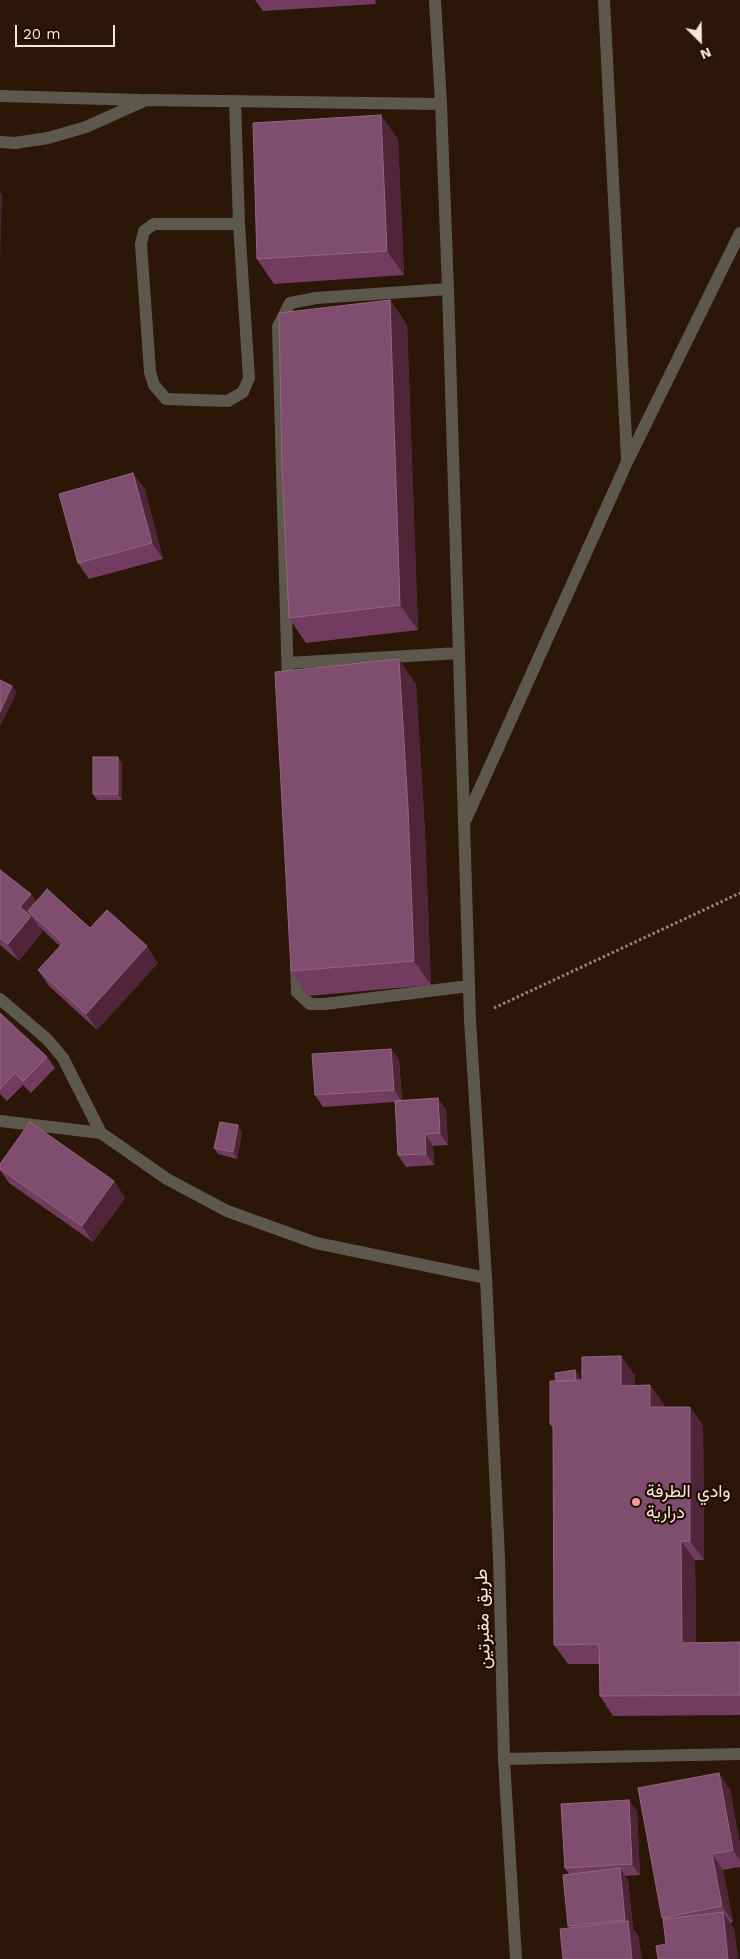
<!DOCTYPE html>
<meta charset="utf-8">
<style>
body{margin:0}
#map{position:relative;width:740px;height:1959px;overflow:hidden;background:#2c1607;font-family:"Work Sans",sans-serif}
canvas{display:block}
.north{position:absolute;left:675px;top:15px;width:50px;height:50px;-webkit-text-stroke:4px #220d01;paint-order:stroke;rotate:157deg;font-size:14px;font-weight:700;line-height:20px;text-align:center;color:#f7e6dd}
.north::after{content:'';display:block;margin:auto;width:18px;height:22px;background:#f7e6dd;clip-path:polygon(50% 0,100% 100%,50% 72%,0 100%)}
.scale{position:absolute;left:15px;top:25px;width:100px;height:22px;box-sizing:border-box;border:2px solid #f7e6dd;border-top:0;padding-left:6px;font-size:15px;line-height:18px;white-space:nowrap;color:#f7e6dd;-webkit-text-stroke:4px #220d01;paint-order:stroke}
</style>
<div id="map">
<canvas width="740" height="1959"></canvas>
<div class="north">N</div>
<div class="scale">20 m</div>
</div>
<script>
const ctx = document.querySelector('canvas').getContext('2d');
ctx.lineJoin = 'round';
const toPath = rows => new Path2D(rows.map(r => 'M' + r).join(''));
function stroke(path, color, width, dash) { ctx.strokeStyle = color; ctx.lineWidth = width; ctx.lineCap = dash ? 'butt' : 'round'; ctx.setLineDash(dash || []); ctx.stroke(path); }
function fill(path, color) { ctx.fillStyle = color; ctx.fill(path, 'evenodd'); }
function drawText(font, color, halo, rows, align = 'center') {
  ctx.font = font + ' "Work Sans",Vazirmatn,sans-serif'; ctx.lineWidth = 4.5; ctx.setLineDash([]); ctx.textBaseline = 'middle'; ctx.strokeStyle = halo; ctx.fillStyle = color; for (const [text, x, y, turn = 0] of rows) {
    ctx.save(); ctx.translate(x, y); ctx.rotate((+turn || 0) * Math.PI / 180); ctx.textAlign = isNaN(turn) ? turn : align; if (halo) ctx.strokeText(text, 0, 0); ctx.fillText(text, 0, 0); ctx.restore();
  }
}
const path = toPath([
 [494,1008,740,893]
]);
const service = toPath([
 [235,101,239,224,249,378,243,392,228,401,166,399,154,385,150,372,141,244,144,231,154,224,239,224]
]);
const minor = toPath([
 [604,0,627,459],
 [0,96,141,100],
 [0,142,15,143,48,138,86,127,146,100,441,104],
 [288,663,459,653],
 [288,686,278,327,290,303,316,298,448,289],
 [466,819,627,462,740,233],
 [296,961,297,992,310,1004,325,1004,469,986],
 [0,999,47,1039,63,1058,101,1133],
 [0,1121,101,1133,167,1179,227,1211,316,1243,486,1278,470,1020,448,289,441,104,435,0],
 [504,1759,740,1754]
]);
const tertiary = toPath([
 [486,1278,499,1558,504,1759,516,1959]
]);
const wall = toPath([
 [255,0,375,0,376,4,263,11],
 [398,139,404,275,274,284,257,259],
 [390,300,407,325,418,630,306,643,289,618],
 [133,473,145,490,163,559,89,579,78,563],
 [416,684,425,832,431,985,308,996,291,971],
 [122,763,122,800,97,800,93,794],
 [0,870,31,894,36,902,158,963,97,1030,49,986,38,970,60,946,39,927,34,920,42,932,19,961,0,945],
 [0,1013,47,1057,55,1068,31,1093,23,1085,7,1101,0,1094],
 [391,1049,399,1060,402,1100,438,1098,446,1110,448,1145,433,1146,434,1165,406,1167,398,1155,395,1102,323,1107,315,1095],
 [242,1132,237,1159,218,1154,214,1148],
 [0,1164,114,1181,125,1198,93,1242,9,1183,0,1170],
 [621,1356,635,1376,635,1386,650,1385,664,1405,664,1407,690,1407,703,1426,704,1560,695,1560,696,1643,740,1642,740,1715,613,1716,600,1696,599,1664,568,1664,554,1645,553,1428,550,1424,556,1381,575,1370,579,1376,580,1380,582,1380],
 [730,1789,740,1844,740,1867,723,1870,733,1922,730,1923,734,1929,738,1959,658,1959,666,1944,663,1919,662,1918],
 [637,1811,640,1875,625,1876,628,1880,633,1929,639,1937,570,1928,568,1926,569,1874,565,1868]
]);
const shadedWall = toPath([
 [381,115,398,139,404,275,387,251],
 [0,192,2,195,0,262],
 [390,300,407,325,418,630,400,605],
 [133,473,145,490,163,559,152,543],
 [399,659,416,684,425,832,431,985,414,961],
 [12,686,17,692,0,727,0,712],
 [118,757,122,763,122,800,118,794],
 [31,894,42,910,28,911,42,932,19,961,8,944,20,907],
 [147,946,158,963,97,1030,86,1014],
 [391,1049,399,1060,402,1102,394,1090],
 [438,1098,446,1110,448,1145,440,1133],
 [238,1125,242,1132,237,1159,233,1152],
 [425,1134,433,1146,434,1165,426,1154],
 [114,1181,125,1198,93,1242,82,1226],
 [621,1356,635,1376,635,1406,621,1386],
 [575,1370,579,1376,581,1395,577,1389],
 [650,1385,664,1405,664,1427,650,1407],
 [690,1407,703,1426,704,1560,690,1541],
 [681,1541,695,1560,696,1663,682,1643],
 [719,1773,730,1789,740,1844,740,1860,733,1850],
 [629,1800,637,1811,640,1875,632,1864],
 [712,1854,723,1870,733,1922,722,1906],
 [620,1868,628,1880,633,1929,639,1937,642,1959,632,1959,628,1923,625,1920],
 [723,1912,734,1929,738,1959,728,1959]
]);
const building = toPath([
 [381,115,387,251,257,259,253,123,381,115],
 [390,300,400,605,289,618,282,466,279,313,390,300],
 [133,473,152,543,78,563,59,494,133,473],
 [399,659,408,808,414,961,291,971,275,672,399,659],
 [0,680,12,686,0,712,0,680],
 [93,757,118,757,118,794,93,794,93,757],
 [0,870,31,894,20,907,31,916,8,944,0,938,0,870],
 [47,889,90,928,107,910,147,946,86,1014,38,970,63,943,28,911,47,889],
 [0,1013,47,1057,23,1081,15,1073,0,1089,0,1013],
 [391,1049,394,1090,315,1095,312,1054,391,1049],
 [438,1098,440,1133,425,1134,426,1154,398,1155,395,1101,438,1098],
 [30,1122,114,1181,82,1226,0,1169,0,1164,30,1122],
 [220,1122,238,1125,233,1152,214,1148,220,1122],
 [621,1356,621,1386,650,1385,650,1407,690,1407,690,1541,681,1541,682,1643,740,1642,740,1695,600,1696,599,1644,554,1645,553,1424,550,1424,550,1381,582,1380,582,1357,621,1356],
 [575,1370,576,1381,556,1381,555,1373,575,1370],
 [719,1773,733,1850,712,1854,722,1906,662,1918,638,1788,719,1773],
 [629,1800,632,1864,565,1868,561,1804,629,1800],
 [620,1868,625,1920,568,1926,563,1875,620,1868],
 [723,1912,728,1959,658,1959,656,1946,666,1944,663,1919,723,1912],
 [628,1921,632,1959,563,1959,560,1929,628,1921]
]);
const markers = [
 [636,1502,5,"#f59b9c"]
];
const poiNames = [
 ["وادي الطرفة",646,1492],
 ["درارية",646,1513]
];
const streetNames = [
 ["طريق مقبرتين",483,1619,-92]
];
stroke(path, '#968377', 3, [2.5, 2.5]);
stroke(service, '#5c594c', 12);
stroke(minor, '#5c594c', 12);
stroke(tertiary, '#5c594c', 12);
fill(wall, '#713c60');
fill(shadedWall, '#4f2537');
fill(building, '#7f4e6e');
stroke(building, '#92667f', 1);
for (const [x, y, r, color] of markers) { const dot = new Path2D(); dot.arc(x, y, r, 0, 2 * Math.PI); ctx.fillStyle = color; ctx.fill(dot); stroke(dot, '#220d01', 2); }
drawText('18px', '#f7e6dd', '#220d01', poiNames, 'left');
drawText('18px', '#f7e6dd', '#220d01', streetNames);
</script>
